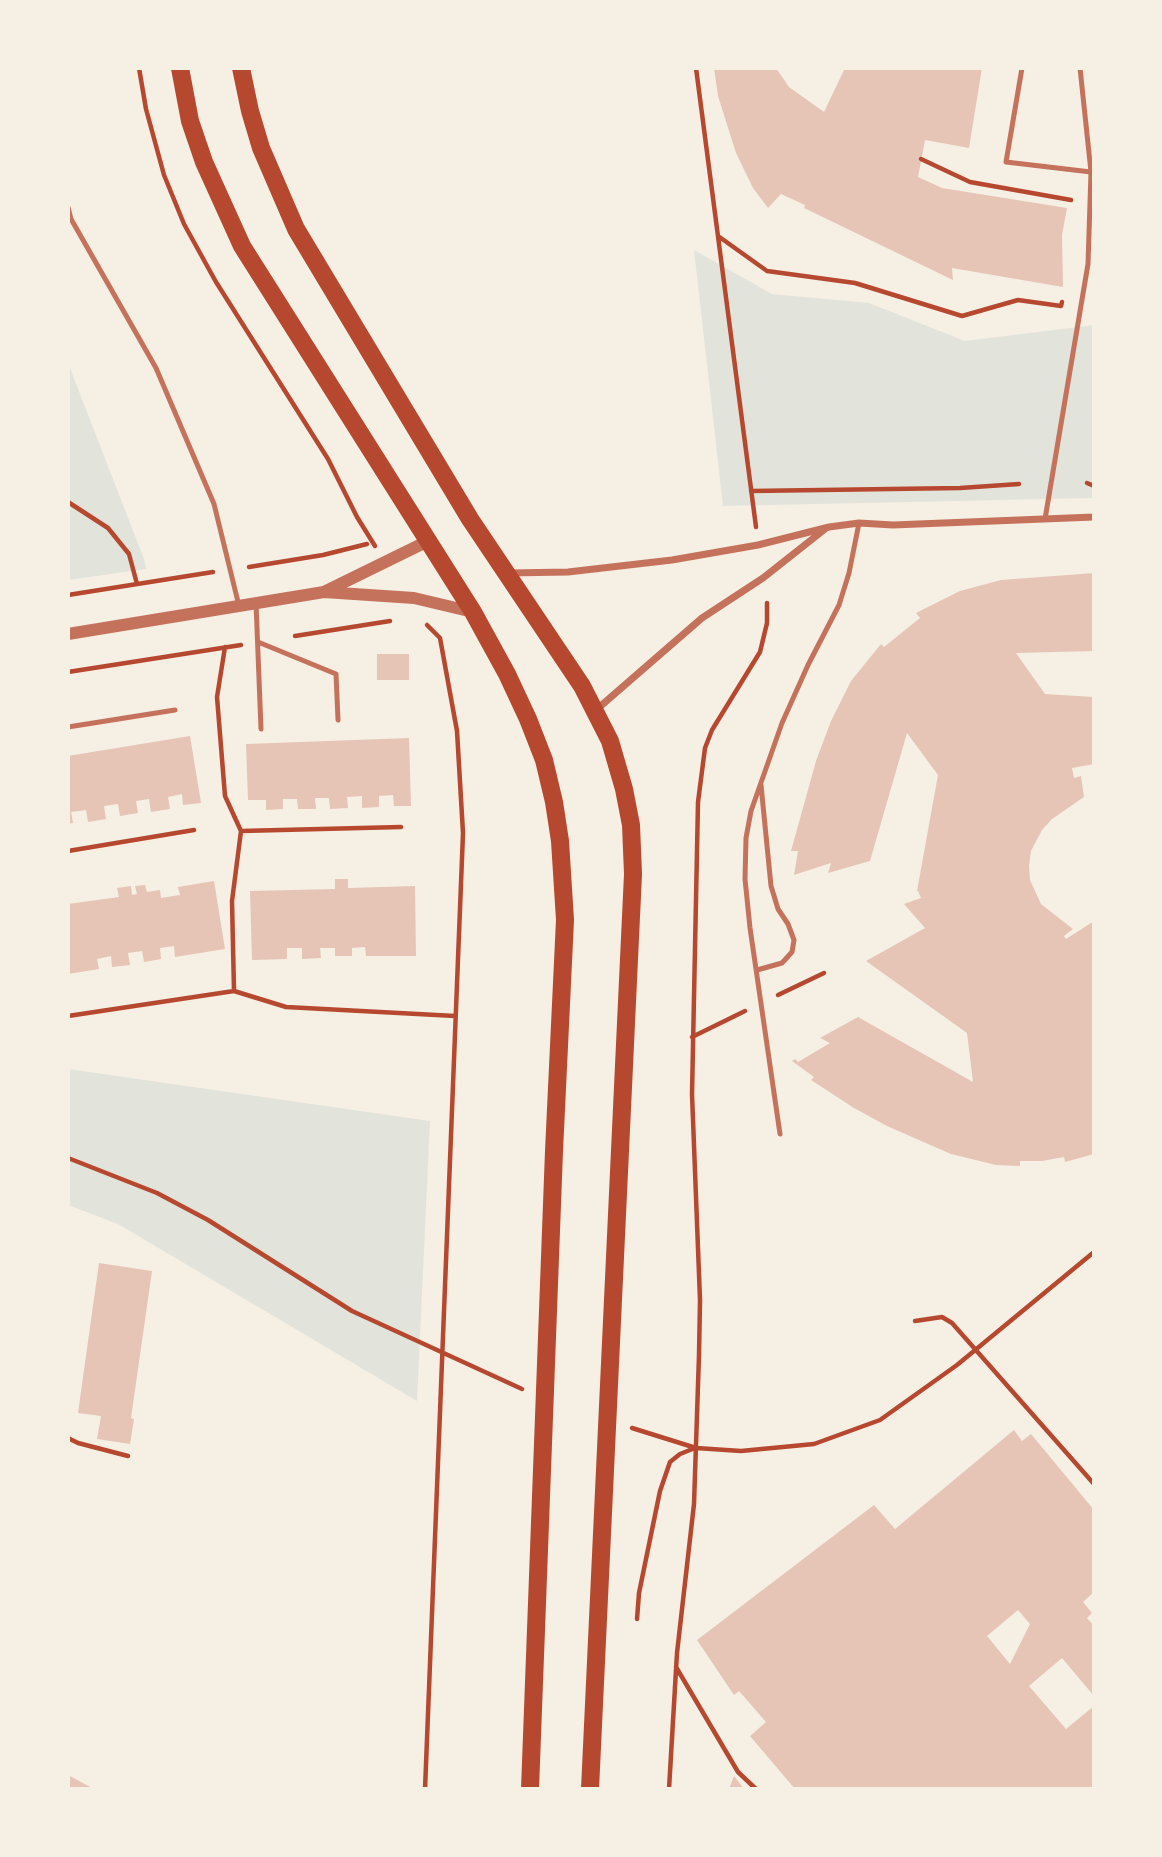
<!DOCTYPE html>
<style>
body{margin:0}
#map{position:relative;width:1162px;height:1857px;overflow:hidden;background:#f6efe4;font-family:"IBM Plex Sans",sans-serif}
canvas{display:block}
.frame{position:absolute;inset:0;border:70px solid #f6efe4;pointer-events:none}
</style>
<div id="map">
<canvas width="1162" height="1857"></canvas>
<div class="frame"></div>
</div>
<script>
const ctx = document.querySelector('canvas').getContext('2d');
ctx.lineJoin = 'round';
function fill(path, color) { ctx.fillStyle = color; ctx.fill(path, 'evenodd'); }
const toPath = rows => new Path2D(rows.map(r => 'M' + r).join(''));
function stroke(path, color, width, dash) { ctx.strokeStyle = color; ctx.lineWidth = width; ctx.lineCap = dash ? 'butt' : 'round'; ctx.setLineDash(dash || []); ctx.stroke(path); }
const green = toPath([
 [694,250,772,294,869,303,965,341,1094,325,1094,498,723,506],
 [68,363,144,559,146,569,68,580],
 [68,1069,430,1121,417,1401,118,1224,68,1205]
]);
const building = toPath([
 [714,68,776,68,789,87,824,112,845,68,982,68,969,148,925,140,918,177,942,188,1067,208,1062,235,1063,287,952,268,953,280,804,208,805,205,781,194,768,208,753,188,736,153,718,96],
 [1094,573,1094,651,1016,653,1045,694,1094,697,1094,764,1072,768,1074,778,1081,776,1084,797,1052,819,1042,830,1031,851,1029,866,1030,880,1041,904,1073,929,1064,936,1066,939,1094,921,1094,1154,1065,1162,1064,1157,1042,1161,1020,1161,1020,1166,996,1165,951,1154,887,1126,854,1108,811,1080,814,1077,792,1061,795,1059,798,1062,830,1043,820,1038,858,1017,973,1082,967,1033,866,961,925,928,904,904,921,898,918,891,917,891,938,775,907,733,870,861,828,873,831,863,794,875,798,851,791,851,816,761,831,721,851,681,881,644,884,647,920,618,916,613,960,591,1001,580],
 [377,654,409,654,409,680,377,680],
 [190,736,201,803,183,805,182,794,168,797,170,809,151,812,149,799,136,801,138,813,120,816,118,804,104,806,106,819,88,822,86,810,71,812,73,823,68,824,68,756],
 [409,738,411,806,394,806,393,795,379,796,379,807,362,808,362,796,347,797,348,808,330,809,329,798,315,798,316,809,298,809,297,799,283,799,283,809,266,810,266,800,248,800,246,744],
 [335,879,348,879,348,888,415,886,416,956,366,956,365,947,352,948,352,956,335,956,335,948,320,948,321,958,302,959,302,948,287,948,287,959,252,960,250,891,335,889],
 [214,881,225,949,175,957,174,946,160,948,161,959,144,962,142,951,128,953,130,965,112,967,111,956,97,959,99,969,68,974,68,904,119,897,117,888,131,886,132,895,137,894,135,886,145,885,147,892,160,890,161,898,180,895,178,887],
 [99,1263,152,1271,131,1418,134,1419,130,1444,97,1439,101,1416,78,1413],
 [1014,1430,1022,1441,1031,1434,1094,1510,1094,1592,1083,1602,1092,1613,1087,1618,1094,1626,1094,1696,1062,1658,1029,1686,1066,1729,1094,1706,1094,1789,795,1789,750,1736,766,1722,739,1691,734,1695,697,1640,874,1505,895,1529],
 [1018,1610,1030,1624,1010,1664,987,1636],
 [68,1775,94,1789,68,1789],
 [734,1776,744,1789,729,1789]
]);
const path = toPath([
 [139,68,146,109,164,175,184,224,216,282,328,459,357,517,375,546],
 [696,68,756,527],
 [921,159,970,182,1071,200],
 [718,236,767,271,855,283,962,316,1018,300,1061,306,1062,302],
 [1087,483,1094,486],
 [751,491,960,488,1019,484],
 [68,502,108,528,129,554,137,584],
 [249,567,323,555,367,544],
 [68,595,213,572],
 [295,636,390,621],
 [225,647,217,697,225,796,241,831,232,901,234,991],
 [68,672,241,645],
 [241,831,401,827],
 [68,851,194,830],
 [778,995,824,973],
 [68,1016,234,991,286,1007,455,1016],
 [692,1037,745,1011],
 [68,1158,157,1193,208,1220,352,1311,522,1389],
 [915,1321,942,1317,952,1323,1094,1484],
 [632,1428,696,1448,741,1451,814,1444,880,1420,957,1365,1094,1252],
 [68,1438,78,1443,128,1456],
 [637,1619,639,1593,660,1491,670,1462,680,1454,695,1448],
 [676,1667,738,1772,756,1789],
 [425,1789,463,833,457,731,440,638,427,625],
 [669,1789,677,1653,694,1504,699,1355,700,1300,692,1094,698,802,705,748,712,730,760,652,767,623,767,603]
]);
const service = toPath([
 [1022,68,1006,162,1091,172],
 [68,207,71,219,156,368,214,504,239,606],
 [1045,519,1088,264,1091,172,1080,68],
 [256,603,261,729],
 [258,642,336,674,338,720],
 [68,727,175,710],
 [757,970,782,963,792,952,794,940,788,924,778,909,771,886,761,785],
 [780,1134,750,928,745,879,746,838,751,811,782,723,808,665,839,605,849,573,859,523]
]);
const minor = toPath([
 [508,573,568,572,672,560,758,545,829,527,859,523,893,525,1094,517],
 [596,710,702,618,763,578,825,529]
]);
const tertiary = toPath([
 [324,592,428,541],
 [68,634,324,592,414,598,473,612]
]);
const primary = toPath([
 [180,68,190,121,204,162,242,246,473,612,507,674,528,719,544,760,554,802,560,841,565,920,554,1151,530,1789],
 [241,68,250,111,261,148,296,229,470,519,582,686,610,741,624,789,631,825,633,874,590,1789]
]);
fill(green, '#e2e4dc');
fill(building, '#e6c5b7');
stroke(path, '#b5482f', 4.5);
stroke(service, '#c5725c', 5);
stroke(minor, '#c5725c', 7);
stroke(tertiary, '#c5725c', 12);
stroke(primary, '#b5482f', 18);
</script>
